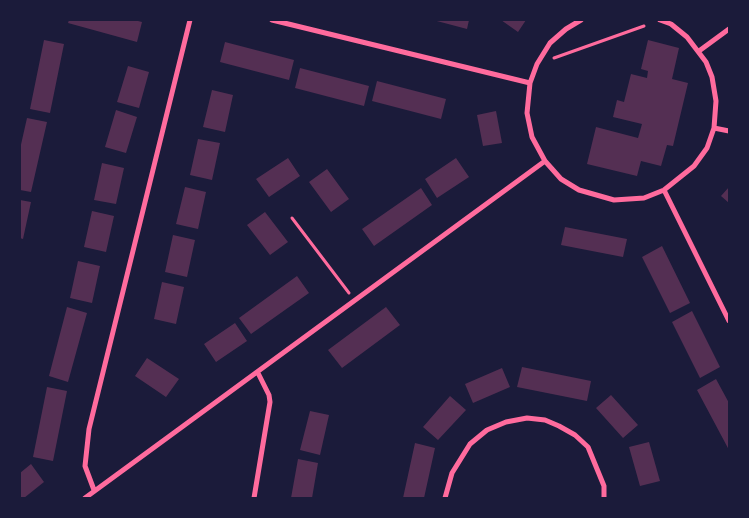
<!DOCTYPE html>
<style>
body{margin:0}
#map{position:relative;width:749px;height:518px;overflow:hidden;background:#1b1b3a;font-family:"Asap Condensed",sans-serif}
canvas{display:block}
.frame{position:absolute;inset:0;border:21px solid #1b1b3a;pointer-events:none}
</style>
<div id="map">
<canvas width="749" height="518"></canvas>
<div class="frame"></div>
</div>
<script>
const ctx = document.querySelector('canvas').getContext('2d');
ctx.lineJoin = 'round';
function fill(path, color) { ctx.fillStyle = color; ctx.fill(path, 'evenodd'); }
const toPath = rows => new Path2D(rows.map(r => 'M' + r).join(''));
function stroke(path, color, width, dash) { ctx.strokeStyle = color; ctx.lineWidth = width; ctx.lineCap = dash ? 'butt' : 'round'; ctx.setLineDash(dash || []); ctx.stroke(path); }
const building = toPath([
 [69,20,134,20,142,22,137,42,68,23],
 [433,20,469,20,467,29],
 [501,20,526,20,518,32],
 [44,40,64,44,50,113,30,109],
 [648,40,679,48,672,79,688,83,673,146,667,145,661,166,641,161,637,176,587,164,596,127,638,138,642,124,613,117,617,100,624,102,631,74,647,78,648,71,641,69],
 [225,42,294,60,289,80,220,62],
 [128,66,149,72,139,108,117,102],
 [300,68,369,86,364,106,295,88],
 [377,81,446,99,441,119,372,101],
 [212,90,233,95,225,132,203,127],
 [116,110,137,117,126,153,105,147],
 [496,111,502,143,483,146,477,115],
 [27,118,47,122,31,192,20,190,20,149],
 [198,139,220,143,212,180,190,175],
 [288,158,300,176,269,197,256,179],
 [456,158,469,177,437,198,425,179],
 [102,163,124,168,116,204,94,200],
 [327,169,349,199,331,212,309,182],
 [185,187,206,192,198,229,176,224],
 [729,187,729,203,721,196],
 [421,188,432,205,374,246,362,229],
 [20,200,31,202,23,239,20,238],
 [92,211,114,216,106,252,84,247],
 [265,212,288,242,270,255,247,225],
 [565,227,627,239,623,257,561,245],
 [173,235,195,240,187,277,165,272],
 [662,246,690,303,670,313,642,257],
 [78,261,100,266,92,303,70,298],
 [297,276,309,293,251,334,239,318],
 [162,282,184,287,176,324,154,319],
 [67,307,87,313,68,382,49,376],
 [386,307,400,325,342,368,328,350],
 [692,311,720,367,700,378,672,322],
 [235,323,247,341,216,362,204,344],
 [147,358,179,379,166,397,135,376],
 [522,367,591,381,587,401,517,387],
 [502,368,510,387,473,403,465,384],
 [716,379,729,403,729,450,697,390],
 [47,387,67,391,53,461,33,457],
 [611,395,638,425,623,438,596,408],
 [450,396,466,410,438,440,423,427],
 [310,411,329,415,320,455,300,450],
 [649,442,660,481,640,486,629,447],
 [415,443,435,448,424,498,403,498],
 [298,459,318,463,312,498,291,498],
 [31,464,44,482,24,498,20,498,20,473]
]);
const path = toPath([
 [554,58,644,26],
 [292,218,349,293]
]);
const minor = toPath([
 [272,20,530,83],
 [581,20,566,29,550,43,537,64,530,83,527,113,532,137,545,161,561,179,579,190,614,200,644,198,664,190,694,166,707,148,714,128,716,101,712,77,706,62,687,37,671,24,660,20],
 [699,51,729,29],
 [714,128,729,131],
 [664,190,729,321],
 [94,490,85,466,89,429,190,20],
 [85,498,545,161],
 [254,498,270,402,269,395,258,373],
 [445,498,452,473,470,444,487,430,506,422,527,418,545,420,559,426,575,435,588,447,604,486,604,498]
]);
fill(building, '#542f53');
stroke(path, '#ff6b9d', 3);
stroke(minor, '#ff6b9d', 5);
</script>
